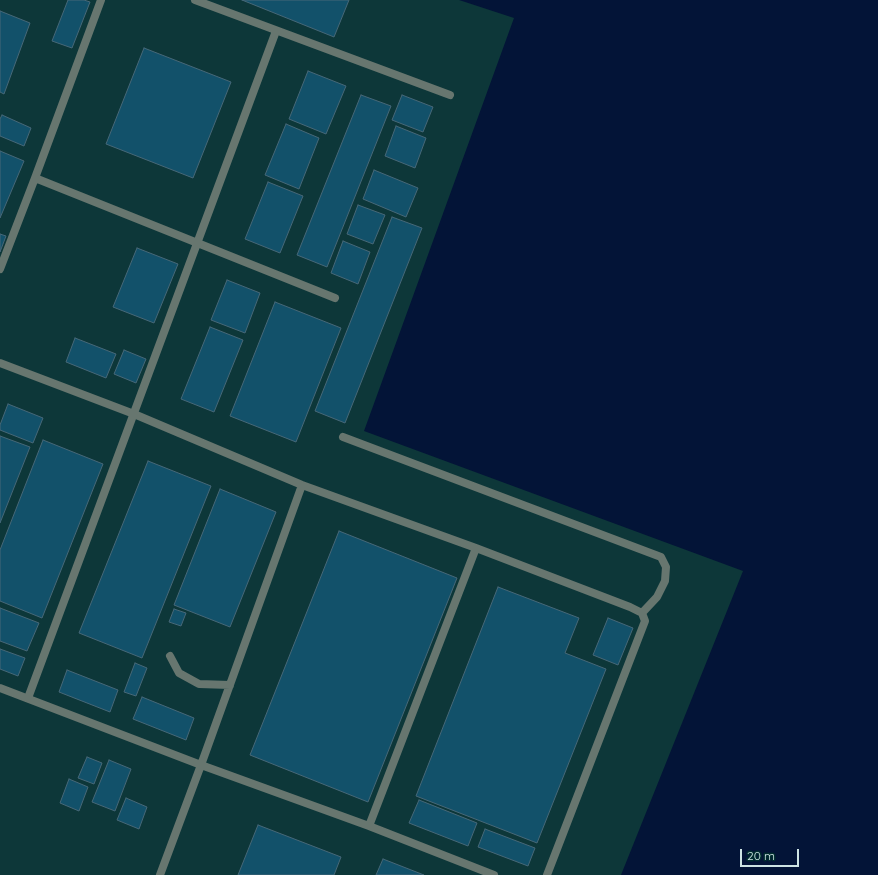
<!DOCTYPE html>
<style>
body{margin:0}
#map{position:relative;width:878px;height:875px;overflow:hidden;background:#0d3739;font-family:Quicksand,sans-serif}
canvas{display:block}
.scale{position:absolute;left:740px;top:849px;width:59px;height:18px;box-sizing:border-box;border:2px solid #cee4e4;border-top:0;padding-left:5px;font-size:12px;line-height:14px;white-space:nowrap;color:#cee4e4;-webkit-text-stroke:3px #012d2f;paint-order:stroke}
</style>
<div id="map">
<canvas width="878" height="875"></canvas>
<div class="scale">20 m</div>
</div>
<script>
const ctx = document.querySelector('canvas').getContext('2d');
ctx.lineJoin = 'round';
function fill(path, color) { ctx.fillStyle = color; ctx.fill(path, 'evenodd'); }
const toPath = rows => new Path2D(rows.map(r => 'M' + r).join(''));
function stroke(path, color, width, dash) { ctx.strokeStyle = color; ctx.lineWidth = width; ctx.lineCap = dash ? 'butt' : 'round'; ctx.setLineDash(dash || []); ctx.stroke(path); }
const water = toPath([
 [459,0,878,0,878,875,621,875,743,571,364,431,514,18]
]);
const building = toPath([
 [68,0,84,0,90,2,72,48,52,41,68,0],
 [242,0,349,0,334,37,242,0],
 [0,11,30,23,4,94,0,92,0,11],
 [144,48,231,82,193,178,106,144,144,48],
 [308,71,346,86,326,134,289,119,308,71],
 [361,95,391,106,327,267,297,255,361,95],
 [402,95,433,107,423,132,392,120,402,95],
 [2,115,31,128,24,146,0,136,0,119,2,115],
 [286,124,319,138,299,189,265,175,286,124],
 [396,126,426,138,415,168,385,156,396,126],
 [0,151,24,161,0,218,0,151],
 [374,170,418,188,406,217,363,199,374,170],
 [268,182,303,196,280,253,245,239,268,182],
 [358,205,385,215,373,244,347,234,358,205],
 [392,217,422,228,345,423,315,411,392,217],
 [0,234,6,236,0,252,0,234],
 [343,241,370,252,358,284,331,273,343,241],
 [137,248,178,264,154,323,113,307,137,248],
 [227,280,260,293,245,333,211,320,227,280],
 [275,302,341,328,296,442,230,416,275,302],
 [210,327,243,340,214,412,181,399,210,327],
 [75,338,116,354,106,378,66,362,75,338],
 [124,350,146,359,136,383,114,374,124,350],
 [8,404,43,418,33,443,0,430,0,425,8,404],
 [0,436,30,447,0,523,0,436],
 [43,440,103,464,42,618,0,601,0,550,43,440],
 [148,461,211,486,142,658,79,633,148,461],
 [220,489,276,512,230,627,174,605,220,489],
 [339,531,457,578,368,802,250,755,339,531],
 [498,587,579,618,565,653,606,669,537,843,416,796,498,587],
 [0,608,39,623,27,651,0,641,0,608],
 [174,609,186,613,181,626,169,622,174,609],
 [608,618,633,628,618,665,593,655,608,618],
 [0,649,25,658,18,676,0,669,0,649],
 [135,663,147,668,136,696,124,692,135,663],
 [67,670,118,690,110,712,59,692,67,670],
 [142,697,194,718,186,740,133,719,142,697],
 [87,757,102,763,94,784,78,778,87,757],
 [109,760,131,769,115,811,92,802,109,760],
 [69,779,88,787,79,811,60,803,69,779],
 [126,798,147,807,139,829,117,820,126,798],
 [419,800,477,823,468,846,409,823,419,800],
 [258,825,341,857,334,875,238,875,258,825],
 [485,829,535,848,528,866,478,847,485,829],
 [383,859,424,875,376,875,383,859]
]);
const lane = toPath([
 [195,0,450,95],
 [35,178,335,298],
 [0,269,35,178,101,0],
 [0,363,134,414,302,485,476,548,630,607,642,613,645,621,547,875],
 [343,437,661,557,666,567,665,581,657,597,642,613],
 [170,656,179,673,199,684,230,685],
 [0,688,201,765,369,826,494,875],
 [28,698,276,31],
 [369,826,476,548],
 [160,875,201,765,302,485]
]);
fill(water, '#031437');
fill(building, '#12516a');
stroke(building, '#476878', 1);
stroke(lane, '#67766f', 8);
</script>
